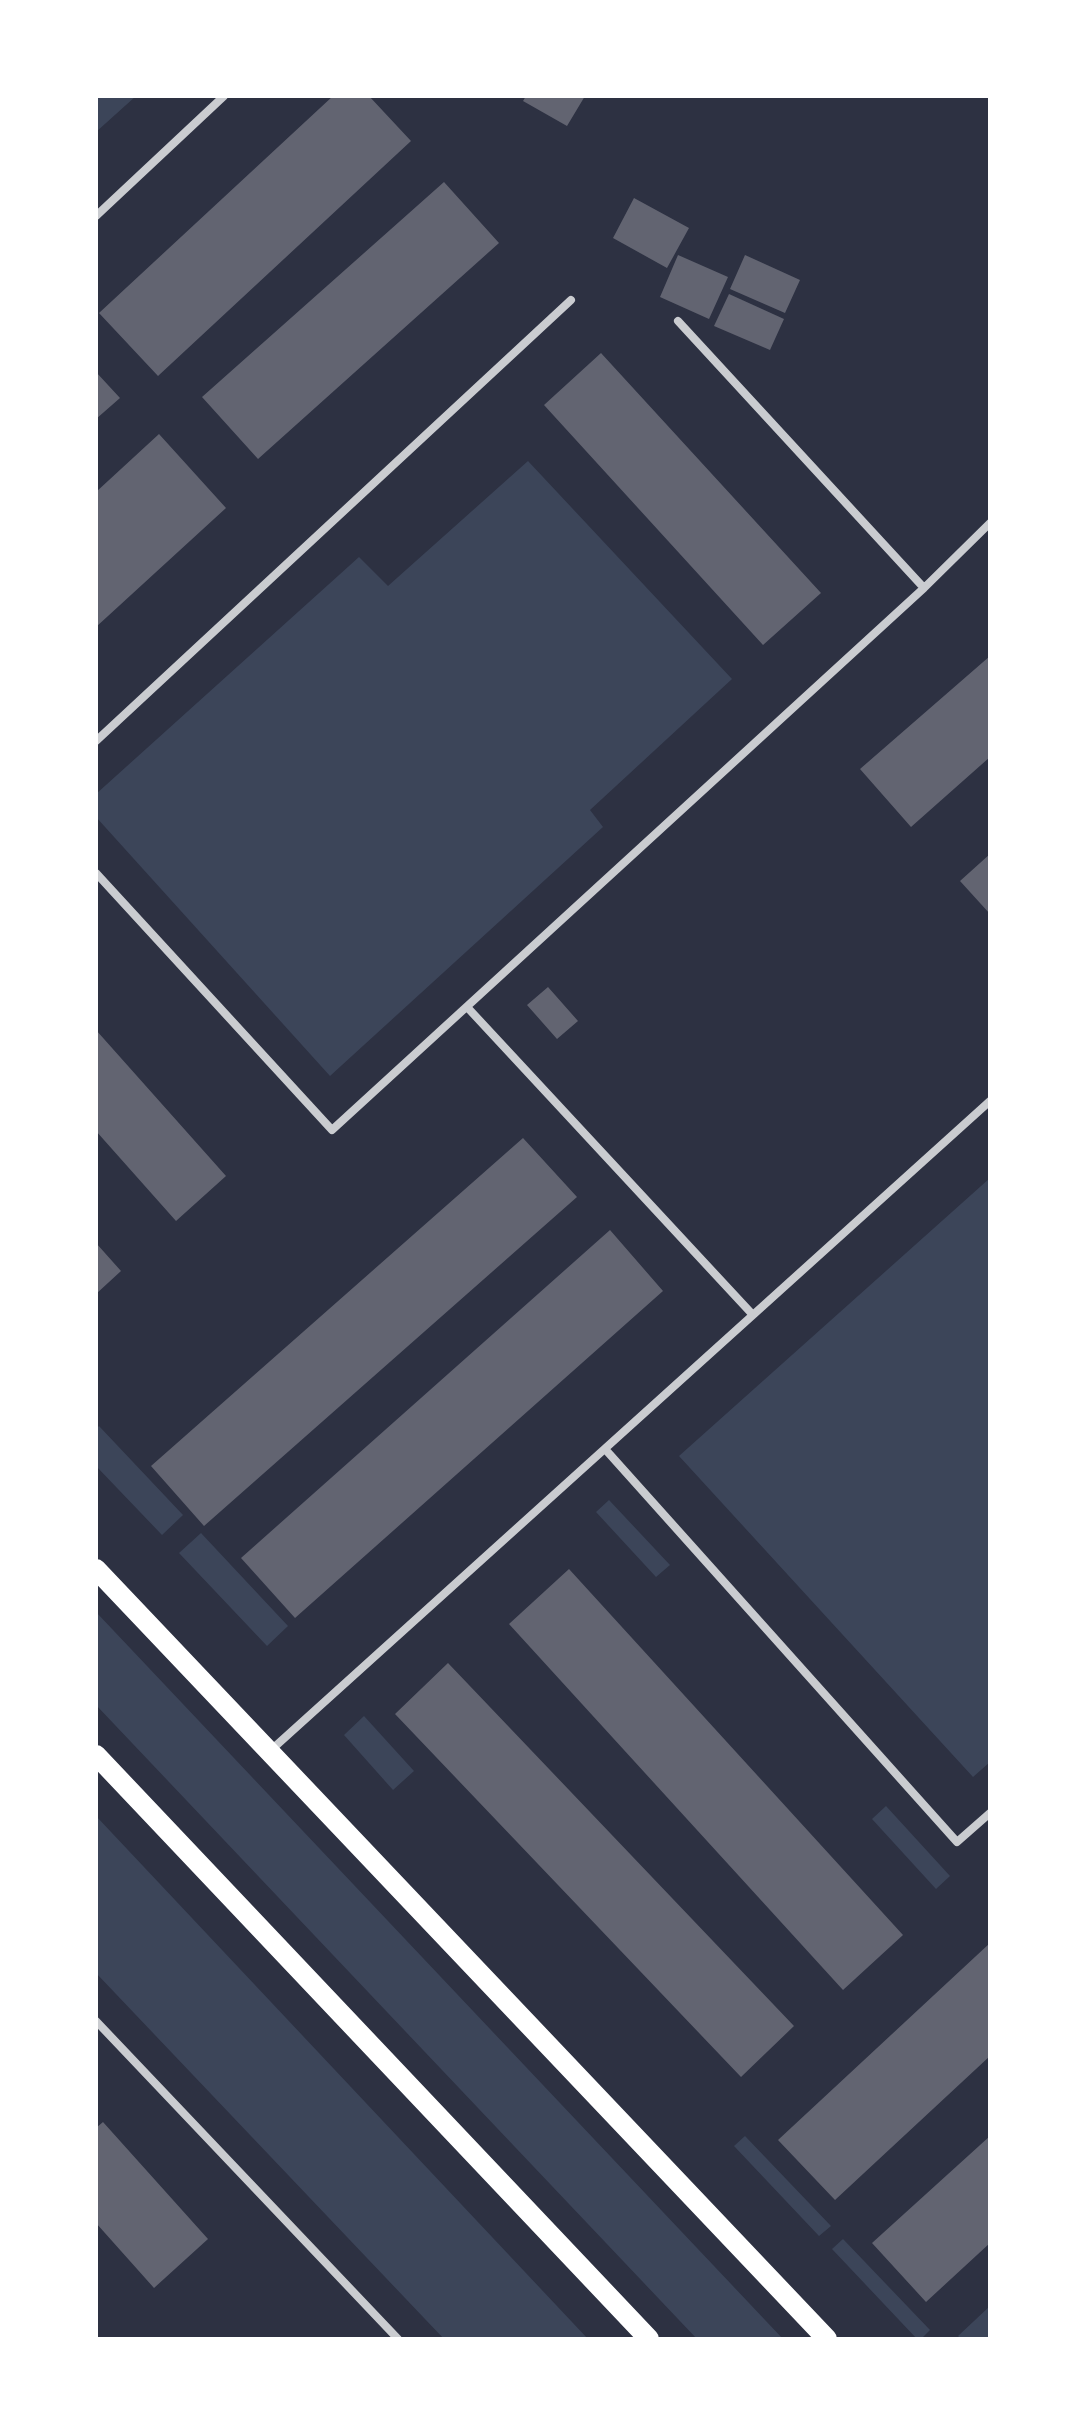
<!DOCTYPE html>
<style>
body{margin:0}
#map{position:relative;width:1086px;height:2435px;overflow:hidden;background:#2d3142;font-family:"Varela Round",sans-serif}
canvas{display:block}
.frame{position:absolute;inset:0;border:98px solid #fff;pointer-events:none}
</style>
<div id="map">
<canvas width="1086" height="2435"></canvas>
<div class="frame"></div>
</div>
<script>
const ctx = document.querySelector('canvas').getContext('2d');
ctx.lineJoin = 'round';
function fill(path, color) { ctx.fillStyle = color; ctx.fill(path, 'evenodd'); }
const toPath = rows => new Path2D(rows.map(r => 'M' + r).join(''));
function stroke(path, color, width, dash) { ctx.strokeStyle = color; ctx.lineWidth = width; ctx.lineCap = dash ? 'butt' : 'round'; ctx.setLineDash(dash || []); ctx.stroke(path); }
const green = toPath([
 [96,96,136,96,96,132],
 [528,461,732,679,590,810,603,827,330,1076,96,817,96,794,359,557,388,586],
 [990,1178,990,1762,973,1777,679,1456],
 [99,1426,183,1515,162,1535,96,1466,96,1429],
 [609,1500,670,1565,656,1577,596,1512],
 [201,1533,288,1626,267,1646,179,1553],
 [96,1612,783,2339,697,2339,96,1705],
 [364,1716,414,1771,393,1790,344,1735],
 [886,1806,950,1876,936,1889,872,1819],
 [96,1816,588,2339,444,2339,96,1973],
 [745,2136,831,2226,819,2236,734,2146],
 [843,2239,930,2330,921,2339,917,2339,832,2249],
 [990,2306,990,2339,961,2339,958,2336]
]);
const building = toPath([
 [333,96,369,96,411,141,158,376,99,313],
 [526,96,585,96,567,126,523,101],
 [444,182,499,243,258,459,202,397],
 [634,198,689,228,667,268,613,238],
 [678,255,728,277,709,319,660,297],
 [745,255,800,280,785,313,730,289],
 [729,294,784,319,770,350,714,326],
 [601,353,821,593,763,645,544,405],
 [96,372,120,398,96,419],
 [159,434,226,508,96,627,96,492],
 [990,656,990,757,911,827,860,769],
 [990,854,990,914,960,881],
 [548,987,578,1021,557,1039,527,1005],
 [96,1030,226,1176,176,1221,96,1131],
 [523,1138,577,1197,204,1526,151,1466],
 [610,1230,663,1291,295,1618,241,1558],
 [96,1243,121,1271,96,1294],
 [569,1569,903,1935,843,1990,509,1624],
 [448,1663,794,2026,741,2077,395,1714],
 [990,1943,990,2056,835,2200,778,2140],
 [103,2122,208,2239,154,2288,96,2223,96,2128],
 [990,2136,990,2243,926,2302,872,2243]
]);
const minor = toPath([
 [96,216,224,96],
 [924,588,990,523],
 [96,741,571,300],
 [96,873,332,1130,924,588,678,321],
 [467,1007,753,1315],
 [605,1449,957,1842,990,1813],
 [270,1751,990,1101],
 [96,2021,398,2339]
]);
const primary = toPath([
 [96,1569,827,2339],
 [96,1755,649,2339]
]);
fill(green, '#3c4559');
fill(building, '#626471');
stroke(minor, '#caccd0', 8);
stroke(primary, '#fff', 20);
</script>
